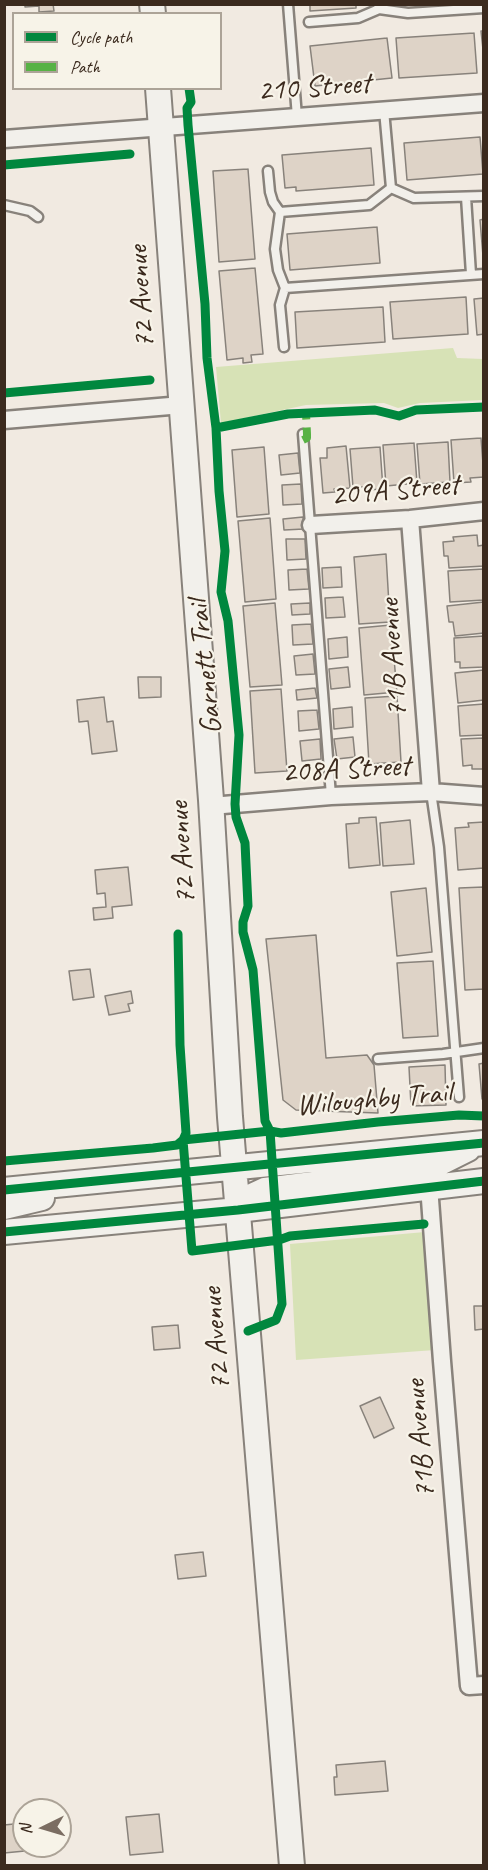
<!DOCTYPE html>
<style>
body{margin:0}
#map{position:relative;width:488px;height:1870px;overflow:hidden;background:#f1eae1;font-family:Caveat,sans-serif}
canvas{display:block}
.frame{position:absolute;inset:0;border:6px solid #3b2a1e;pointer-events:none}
.legend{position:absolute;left:12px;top:12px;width:210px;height:78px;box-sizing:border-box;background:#f7f3e8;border:2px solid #aca397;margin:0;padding:8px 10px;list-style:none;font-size:18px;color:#3b2a1e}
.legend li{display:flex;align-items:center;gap:12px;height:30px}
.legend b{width:30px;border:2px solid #aca397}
.north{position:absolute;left:12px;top:1798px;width:60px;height:60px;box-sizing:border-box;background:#f7f3e8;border:2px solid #aca397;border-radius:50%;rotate:265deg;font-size:16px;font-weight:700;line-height:24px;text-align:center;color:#3b2a1e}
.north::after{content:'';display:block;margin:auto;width:21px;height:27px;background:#7b6d62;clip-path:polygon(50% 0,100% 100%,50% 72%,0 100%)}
</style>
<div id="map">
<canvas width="488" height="1870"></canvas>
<div class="frame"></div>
<ul class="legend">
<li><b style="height:8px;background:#00873e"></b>Cycle path</li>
<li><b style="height:8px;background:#57b245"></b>Path</li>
</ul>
<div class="north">N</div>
</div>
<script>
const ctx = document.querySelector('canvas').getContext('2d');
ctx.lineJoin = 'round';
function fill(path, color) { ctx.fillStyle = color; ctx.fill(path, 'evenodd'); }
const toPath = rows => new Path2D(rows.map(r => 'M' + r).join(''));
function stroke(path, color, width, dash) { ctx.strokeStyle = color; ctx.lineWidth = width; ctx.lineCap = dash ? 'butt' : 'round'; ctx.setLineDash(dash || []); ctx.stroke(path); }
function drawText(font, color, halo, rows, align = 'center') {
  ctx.font = font + ' Caveat,sans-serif'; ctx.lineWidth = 4.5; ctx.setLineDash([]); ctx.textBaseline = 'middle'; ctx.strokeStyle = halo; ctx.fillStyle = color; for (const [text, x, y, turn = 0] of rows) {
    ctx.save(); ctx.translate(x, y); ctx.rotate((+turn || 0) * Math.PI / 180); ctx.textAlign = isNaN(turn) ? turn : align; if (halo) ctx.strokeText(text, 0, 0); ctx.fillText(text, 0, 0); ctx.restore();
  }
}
const green = toPath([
 [453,348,457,358,483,359,483,400,420,403,398,408,384,403,306,405,221,423,216,367],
 [425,1232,435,1350,296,1360,290,1244]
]);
const building = toPath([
 [25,4,53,4,54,11,39,12,39,6,25,7,25,4],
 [310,4,356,4,356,8,310,11,310,4],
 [481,31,484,31,484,59,481,31],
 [474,33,477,73,399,78,396,38,474,33],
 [387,38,392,78,315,86,310,46,387,38],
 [480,137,483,174,407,180,404,143,480,137],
 [371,148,374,185,296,191,296,187,285,188,282,155,371,148],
 [248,169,255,259,219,262,213,171,248,169],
 [484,219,484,256,483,256,480,220,484,219],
 [377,227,380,263,290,270,287,234,377,227],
 [255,268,263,354,251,355,252,362,243,363,243,358,227,360,219,271,255,268],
 [466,297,468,334,393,339,390,302,466,297],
 [484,298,484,334,477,335,474,299,484,298],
 [383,307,385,342,297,348,295,312,383,307],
 [481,438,484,477,470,478,471,482,454,483,451,440,481,438],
 [448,442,450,482,420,484,417,444,448,442],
 [414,443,417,483,386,486,383,445,414,443],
 [346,446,350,488,334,489,335,492,323,493,320,458,327,458,327,448,346,446],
 [264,447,269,514,237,517,232,450,264,447],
 [380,447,383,489,366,490,366,487,353,487,350,449,380,447],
 [298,453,300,473,281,475,279,455,298,453],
 [301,484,302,504,283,505,282,485,301,484],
 [303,517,304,529,284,530,283,519,303,517],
 [270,518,276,599,245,602,238,521,270,518],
 [477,535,478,546,484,545,484,566,449,568,448,556,444,556,443,542,454,541,453,537,477,535],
 [286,539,305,539,306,559,287,560,286,539],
 [386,554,390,622,359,624,354,557,386,554],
 [341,567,342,587,323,588,322,568,341,567],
 [307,569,309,589,289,590,288,570,307,569],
 [484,569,484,600,450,602,448,571,484,569],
 [343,597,345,617,326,618,325,598,343,597],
 [484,602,484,633,455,636,453,622,449,622,447,606,484,602],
 [275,603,282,685,250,687,243,606,275,603],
 [310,603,310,614,292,615,291,604,310,603],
 [311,624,313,644,293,645,292,625,311,624],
 [391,625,397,692,364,695,359,628,391,625],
 [484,636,484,667,460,668,460,662,455,662,454,638,484,636],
 [347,637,348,657,329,659,328,639,347,637],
 [313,654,315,674,296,675,294,656,313,654],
 [348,667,350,687,331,689,329,669,348,667],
 [484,670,484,700,458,703,455,673,484,670],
 [138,677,161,677,161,697,139,698,138,677],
 [315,688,317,698,297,700,296,690,315,688],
 [281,689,287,771,255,773,250,691,281,689],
 [397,696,401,762,369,764,365,698,397,696],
 [104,697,107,722,113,721,117,751,92,754,88,721,79,722,77,700,104,697],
 [484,704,484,735,460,736,458,706,484,704],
 [352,707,353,727,334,729,333,709,352,707],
 [317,710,319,729,299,731,298,711,317,710],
 [353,737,355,757,337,759,334,739,353,737],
 [484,738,484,769,472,769,472,765,463,766,461,739,484,738],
 [320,739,321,759,302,761,300,741,320,739],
 [376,817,380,865,349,868,346,824,359,823,359,818,376,817],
 [410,820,414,864,383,866,380,823,410,820],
 [484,822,484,868,458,870,455,828,469,827,468,823,484,822],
 [128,867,132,905,112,907,113,918,94,920,93,908,106,907,105,893,97,894,95,870,128,867],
 [484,887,484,989,465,990,459,888,484,887],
 [426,888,432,952,397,956,391,892,426,888],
 [316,935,326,1058,367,1055,374,1065,378,1113,296,1110,283,1100,266,939,316,935],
 [433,961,438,1036,403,1038,397,963,433,961],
 [90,969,94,997,73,1000,69,971,90,969],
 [131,991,133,1003,128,1004,130,1011,109,1015,105,996,131,991],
 [484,1063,484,1099,482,1099,479,1064,484,1063],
 [445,1065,446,1105,411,1106,409,1067,445,1065],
 [474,1306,484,1306,484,1329,475,1330,474,1306],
 [178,1325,180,1348,154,1350,152,1327,178,1325],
 [380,1397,394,1428,374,1438,360,1406,380,1397],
 [203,1552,206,1576,178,1579,175,1555,203,1552],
 [385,1761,388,1791,335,1795,334,1777,337,1777,336,1765,385,1761],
 [159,1814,163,1852,130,1855,126,1817,159,1814],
 [24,1823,24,1846,56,1846,56,1848,4,1853,4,1825,24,1823]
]);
const lane = toPath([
 [288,4,297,117],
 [378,4,379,9,408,13,484,8],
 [309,22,358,18,379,9],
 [384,110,391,188],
 [268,171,270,192,273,202,280,212,275,249,278,270,285,288,484,274],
 [466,197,471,274],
 [4,205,30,211,38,217],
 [280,212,369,205,391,188,414,198,484,196],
 [284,347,280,305,285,288],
 [303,434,331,796],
 [431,792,439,847,459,1097],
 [378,1059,443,1054,484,1048]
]);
const street = toPath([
 [4,139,484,103],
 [4,420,182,405],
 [410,519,431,792],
 [311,525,410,519,484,511],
 [211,806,331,796,431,792,484,796],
 [429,1186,442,1361,469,1686,484,1685]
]);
const secondary = toPath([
 [152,4,153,14],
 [158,88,211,800,230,1117,292,1866],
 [4,1190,484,1143],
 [4,1207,42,1198],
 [239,1209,252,1196,265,1190,418,1171,432,1167,468,1149],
 [4,1232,238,1210,484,1181]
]);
const quiet = toPath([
 [303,440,307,438,307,434,306,413]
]);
const cycleway = toPath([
 [189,88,191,102,187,108,188,125,205,304,207,358,216,428,219,491,225,551,221,592,228,621,239,735,235,804,236,817,245,843,248,906,243,922,243,932,253,970,265,1121,270,1131,282,1304,276,1320,248,1331],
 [4,165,130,154],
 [4,393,150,380],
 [216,428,288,414,375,410,399,416,416,410,484,407],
 [178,934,180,1045,186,1133,183,1140,192,1251,279,1240,290,1236,424,1224],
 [4,1161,153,1148,177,1145,183,1140,270,1131,281,1133,378,1122,459,1115,484,1116],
 [4,1190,484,1143],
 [4,1232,238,1210,484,1181]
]);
const streetNames = [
 ["210 Street",314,88,-4],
 ["72 Avenue",142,297,-94],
 ["209A Street",395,491,-5],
 ["71B Avenue",394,658,-94],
 ["Garnett Trail",206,667,-96],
 ["208A Street",346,770,-3],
 ["72 Avenue",183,853,-94],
 ["Wiloughby Trail",374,1100,-5],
 ["72 Avenue",217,1339,-95],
 ["71B Avenue",421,1439,-95]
];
fill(green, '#d7e2b6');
fill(building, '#ded3c7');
stroke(building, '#88827b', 1.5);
stroke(lane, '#88827b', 13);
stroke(street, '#88827b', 21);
stroke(secondary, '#88827b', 28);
stroke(lane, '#f2f0eb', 8);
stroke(street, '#f2f0eb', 16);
stroke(secondary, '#f2f0eb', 24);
stroke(quiet, '#57b245', 8, [15, 8]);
stroke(cycleway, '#00873e', 9);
drawText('30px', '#3b2a1e', '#f7f3e8', streetNames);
</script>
